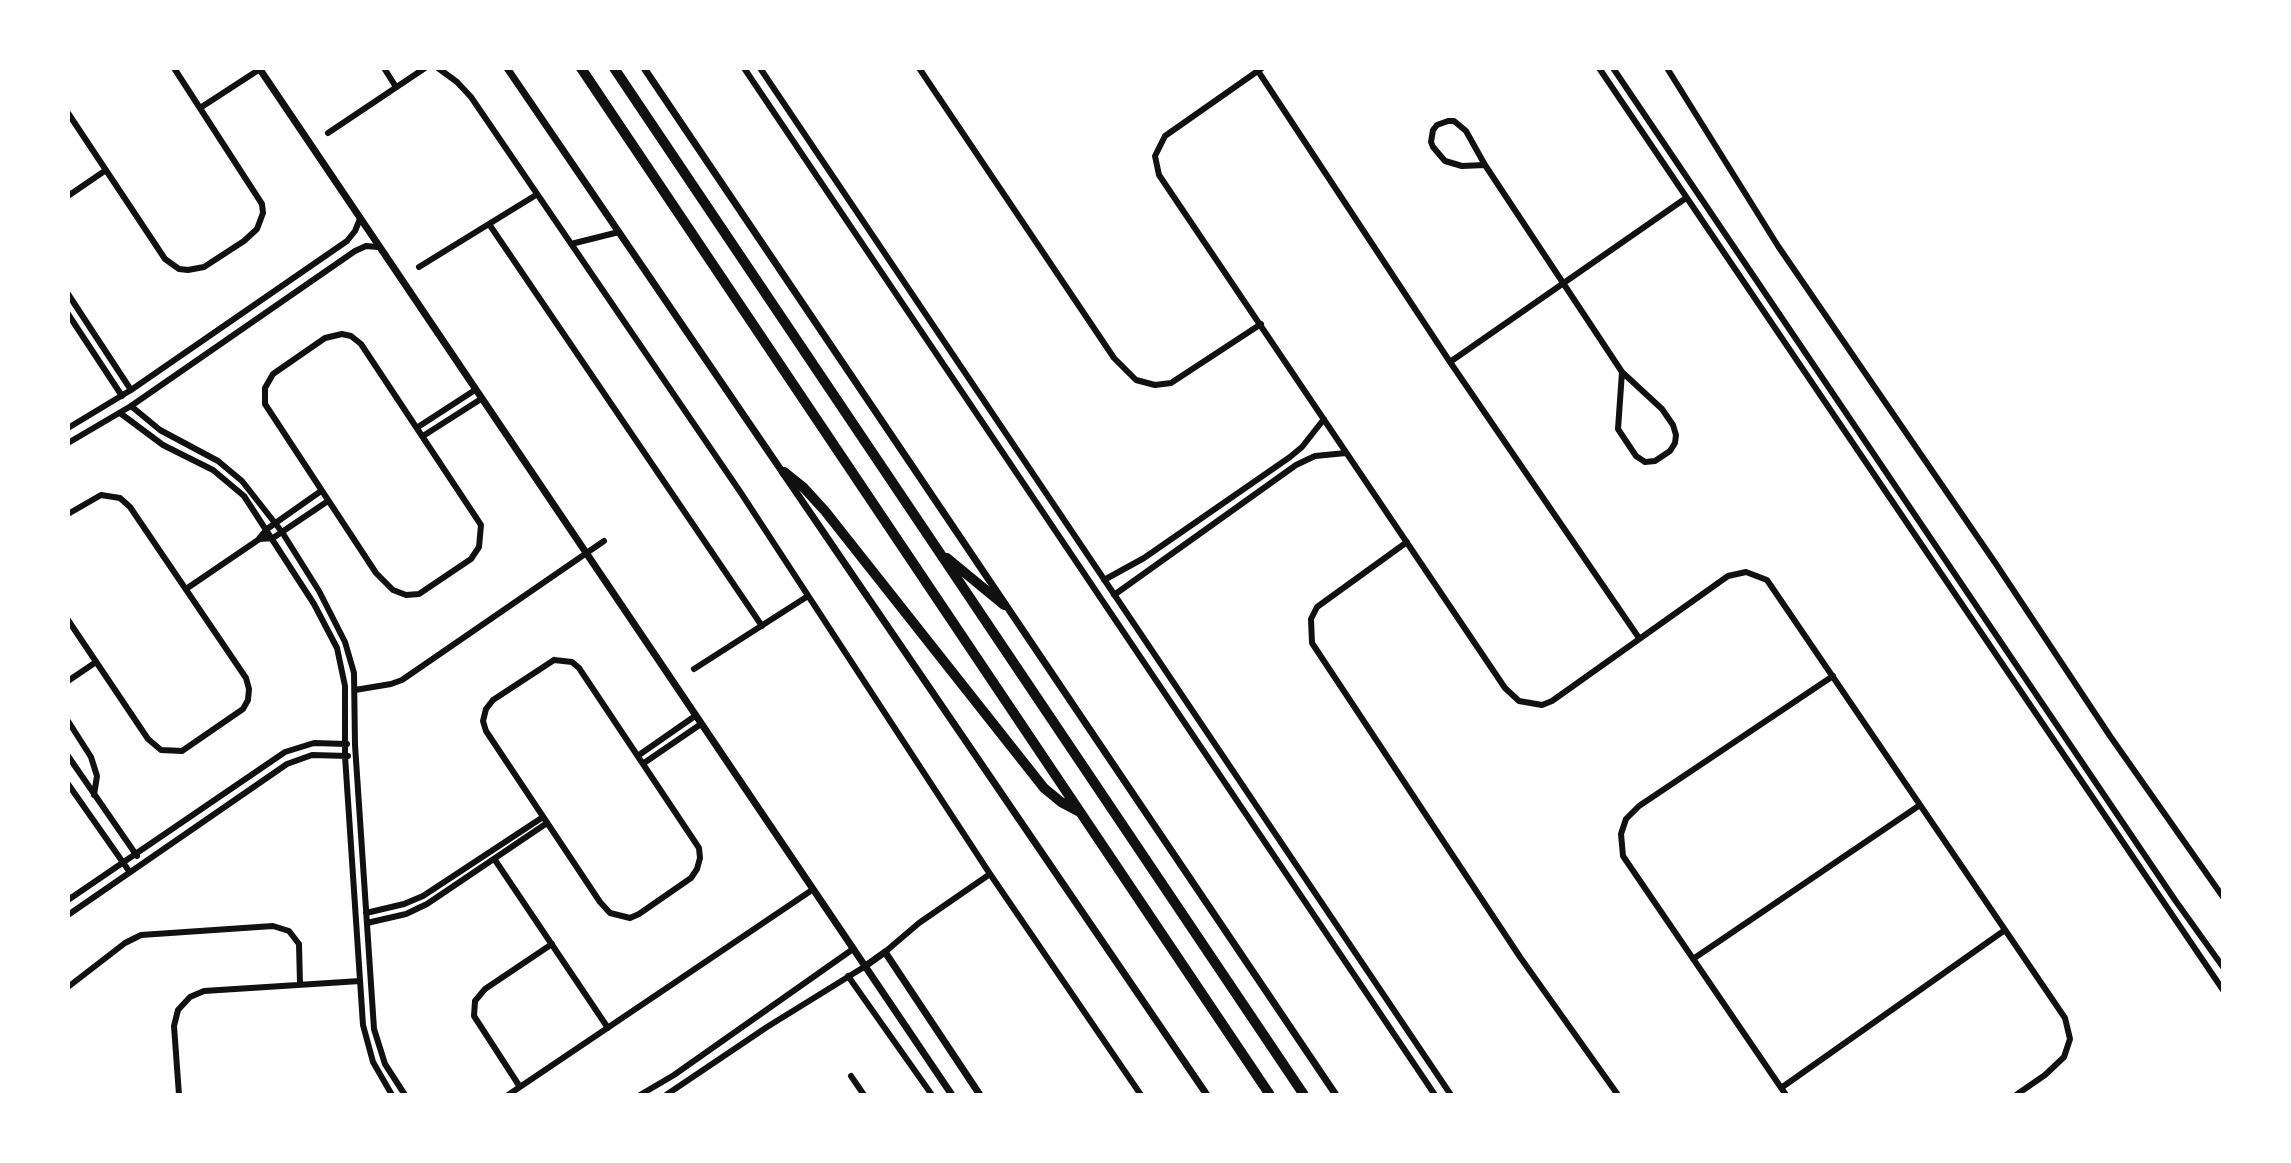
<!DOCTYPE html>
<style>
body{margin:0}
#map{position:relative;width:2291px;height:1163px;overflow:hidden;background:#fff;font-family:Ubuntu,sans-serif}
canvas{display:block}
.frame{position:absolute;inset:0;border:70px solid #fff;pointer-events:none}
</style>
<div id="map">
<canvas width="2291" height="1163"></canvas>
<div class="frame"></div>
</div>
<script>
const ctx = document.querySelector('canvas').getContext('2d');
ctx.lineJoin = 'round';
const toPath = rows => new Path2D(rows.map(r => 'M' + r).join(''));
function stroke(path, color, width, dash) { ctx.strokeStyle = color; ctx.lineWidth = width; ctx.lineCap = dash ? 'butt' : 'round'; ctx.setLineDash(dash || []); ctx.stroke(path); }
const minor = toPath([
 [384,68,396,87],
 [438,68,457,82,471,97,741,493,990,874,1141,1095],
 [744,68,1435,1095],
 [760,68,1451,1095],
 [919,68,1114,358,1136,380,1155,385,1171,383,1261,324],
 [1262,68,1165,136,1155,156,1159,175,1505,688,1519,701,1542,705,1552,701,1728,576,1746,572,1767,580,2065,1018,2070,1039,2064,1057,2045,1075,2016,1095],
 [1599,68,2223,990],
 [1613,68,2175,900,2223,967],
 [1667,68,1778,246,1996,564,2110,736,2223,897],
 [1258,71,1450,362,1639,638],
 [200,108,260,69],
 [68,113,165,259,179,269,188,270,204,267,244,241,257,229,263,213,262,204,174,68],
 [328,133,425,68],
 [1485,165,1462,166,1445,161,1433,147,1431,142,1433,130,1437,125,1448,121,1454,121,1466,131,1485,165,1622,372,1618,429,1636,456,1645,462,1655,461,1670,451,1675,443,1676,435,1673,425,1662,409,1622,372],
 [68,196,106,170],
 [489,224,762,626],
 [571,244,619,232],
 [419,267,536,195],
 [68,294,131,390],
 [68,314,122,396],
 [342,334,351,336,361,344,481,525,479,547,471,559,419,594,406,595,393,590,376,573,265,404,265,388,273,374,325,338,342,334],
 [1450,362,1686,198],
 [131,406,160,430,218,461,242,481,282,532,319,591,345,642,354,673,355,745,374,1029,385,1064,405,1095],
 [120,413,163,445,213,470,244,496,314,604,337,648,345,686,345,756,363,1025,373,1062,392,1095],
 [418,427,475,390],
 [68,428,131,390,347,241,355,231,360,219],
 [423,436,481,399],
 [68,443,131,406,355,251,366,246,378,247],
 [68,514,101,495,120,498,130,507,246,678,249,689,248,700,243,709,182,751,161,750,148,739,68,620],
 [259,539,273,538,328,501],
 [1407,542,1317,607,1311,619,1312,643,1520,957,1618,1095],
 [1104,580,1144,558,1290,457,1302,447,1324,419],
 [186,589,258,540,267,529,321,491],
 [1114,595,1296,465,1315,456,1346,453],
 [554,660,572,662,579,668,699,848,700,858,697,869,691,878,639,914,630,918,610,913,600,902,486,731,483,721,486,709,493,700,554,660],
 [694,669,808,596],
 [68,681,96,662],
 [355,690,391,684,402,680,604,541],
 [68,721,91,757,97,776,94,795],
 [639,755,695,716],
 [68,756,137,856],
 [644,763,701,724],
 [68,784,129,871],
 [495,860,608,1028],
 [68,900,285,752,314,743,347,744],
 [366,913,404,904,423,896,543,817],
 [68,915,287,764,312,755,348,756],
 [367,923,406,914,427,904,547,823],
 [885,952,919,923,990,874],
 [1693,959,1920,805],
 [848,976,932,1095],
 [68,987,125,943,141,935,273,926,289,931,299,944,300,984],
 [851,1076,864,1095],
 [520,1087,474,1016,475,1001,485,989,552,944],
 [1781,1088,2005,930],
 [179,1095,174,1026,178,1010,190,997,204,991,360,981],
 [508,1095,812,890],
 [640,1095,674,1075,853,949],
 [666,1095,767,1027,864,967],
 [1786,1095,1623,856,1621,834,1626,819,1639,806,1833,676]
]);
const tertiary = toPath([
 [259,68,952,1095],
 [507,68,1207,1095],
 [644,68,1336,1095],
 [864,967,885,952,980,1095]
]);
const trunk = toPath([
 [581,68,1270,1095],
 [614,68,1304,1095],
 [784,472,804,488,825,511,1044,788,1061,802,1080,812],
 [947,558,1004,605]
]);
stroke(minor, '#111', 6);
stroke(tertiary, '#111', 7);
stroke(trunk, '#111', 10);
</script>
